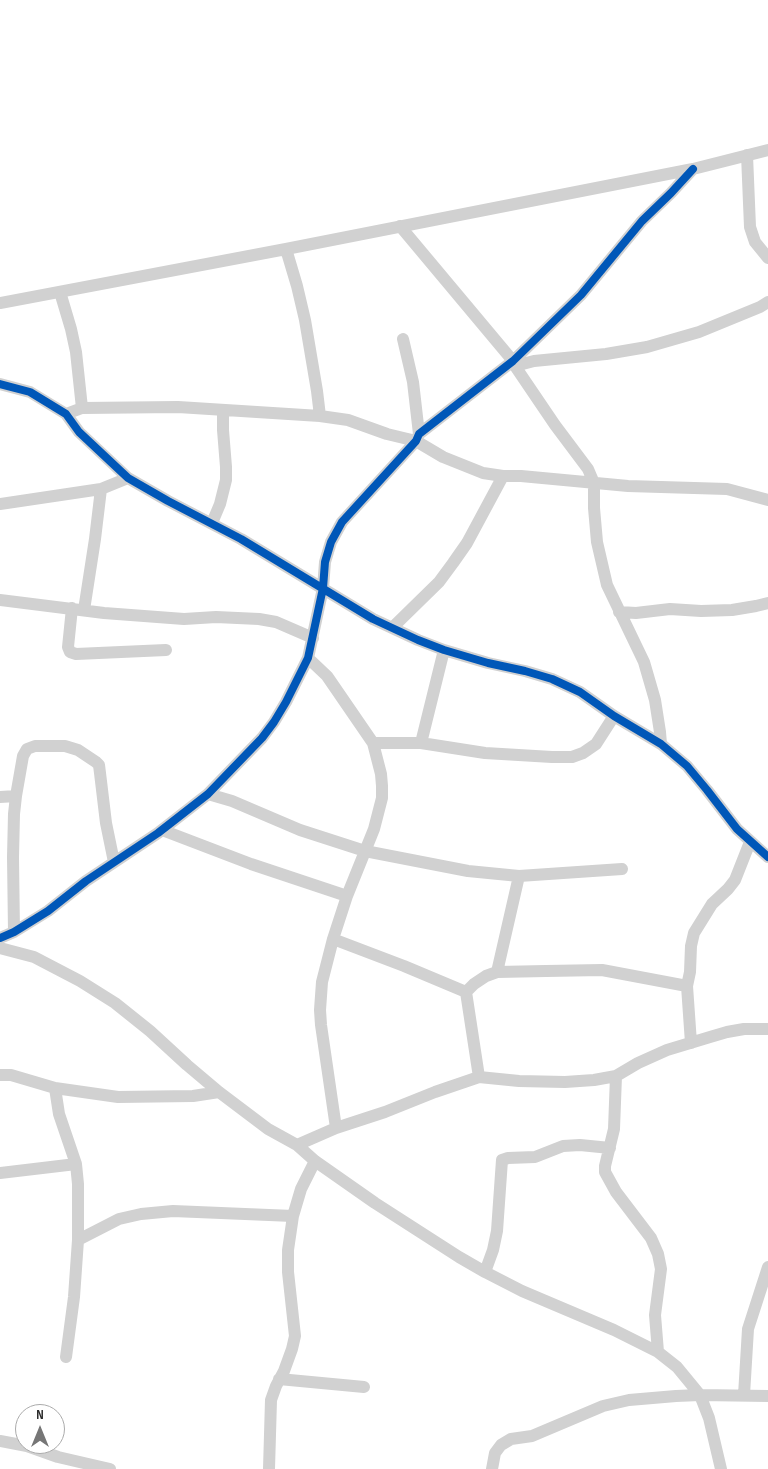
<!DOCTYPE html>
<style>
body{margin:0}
#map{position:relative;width:768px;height:1469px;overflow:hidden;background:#fff;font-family:"Sofia Sans Condensed",sans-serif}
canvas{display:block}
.north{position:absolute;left:15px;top:1404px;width:50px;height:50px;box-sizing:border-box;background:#fff;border:1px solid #ababab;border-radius:50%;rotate:0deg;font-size:14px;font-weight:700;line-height:20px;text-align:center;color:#2c2c2c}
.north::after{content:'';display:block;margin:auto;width:18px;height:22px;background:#767676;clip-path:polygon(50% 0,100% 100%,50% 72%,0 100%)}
</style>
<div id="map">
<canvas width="768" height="1469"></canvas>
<div class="north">N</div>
</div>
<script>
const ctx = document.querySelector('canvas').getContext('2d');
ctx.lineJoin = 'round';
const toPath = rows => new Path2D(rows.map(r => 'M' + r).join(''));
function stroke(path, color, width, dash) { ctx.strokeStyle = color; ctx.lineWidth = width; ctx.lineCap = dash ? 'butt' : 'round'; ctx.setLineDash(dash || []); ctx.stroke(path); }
const minor = toPath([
 [747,155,750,227,755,242,768,258],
 [400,226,513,361,515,366,534,361,606,354,647,347,699,332,760,307,768,302],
 [286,249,297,286,305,320,317,391,320,416],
 [60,292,71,329,76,352,82,408],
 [0,303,286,249,693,169,768,150],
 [403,339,413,382,419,434],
 [515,366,555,425,588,469,594,483,594,508,597,542,607,585,644,662,655,700,660,732,661,744],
 [0,384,30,392,66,414,79,432,128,478,168,501,241,539,373,619,418,640,444,650,488,663,525,671,552,679,580,692,614,716,661,744,687,766,707,790,737,829,768,857],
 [66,414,82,408,178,407,320,416,348,420,387,434,416,441,443,457,483,473,503,476,521,476,628,486,727,489,768,500],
 [0,504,101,489,128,478],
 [212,523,220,504,226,480,226,467,223,430,223,410],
 [0,600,104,613,184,619,216,617,259,619,276,622,313,638],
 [72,608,68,647,70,652,76,654,166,650],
 [84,610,95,539,101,489],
 [619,612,636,613,670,609,701,611,732,610,756,606,768,603],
 [392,628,439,582,453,563,467,543,503,476],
 [308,658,327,676,373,743,381,774,382,786,382,798,374,829,347,896,333,939,322,982,320,1010,321,1025,336,1128],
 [373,743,421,743,485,753,552,757,572,757,583,753,596,744,614,716],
 [421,743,444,650],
 [208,794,232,801,300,830,365,851,468,871,519,876,622,869],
 [0,797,16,796],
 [162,830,251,864,347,896],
 [14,932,13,857,14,814,16,796,23,756,27,749,35,746,65,746,78,750,96,762,99,765,100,773,106,823,114,862],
 [0,938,14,932,48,911,86,881,158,833,208,794,262,738,274,722,286,702,308,658,323,588,325,562,331,542,342,522,416,441,419,434,513,361,581,295,642,221,671,193,693,169],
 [333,939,404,966,466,992],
 [0,948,34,957,80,981,115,1003,150,1031,187,1065,219,1092,268,1129,297,1145,315,1161,375,1203,459,1257,485,1272,522,1291,614,1330,658,1352,677,1367,700,1395,709,1418,721,1469],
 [497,972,519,876],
 [466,992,474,984,486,976,497,972,546,971,602,970,687,986],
 [466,992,479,1077],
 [691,1043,687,986,690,972,691,946,694,933,712,904,728,889,735,880,750,842],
 [0,1075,11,1075,55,1088,118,1097,193,1096,219,1092],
 [616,1076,614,1129,605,1166,605,1172,616,1192,651,1238,658,1254,661,1269,655,1315,658,1352],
 [55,1088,59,1114,76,1164,78,1184,78,1240,74,1297,66,1357],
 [297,1145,336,1128,385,1112,435,1092,479,1077,519,1081,565,1082,594,1080,616,1076,638,1063,667,1050,710,1037,727,1032,744,1029,768,1029],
 [0,1173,76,1164],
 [78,1240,119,1219,141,1214,173,1211,293,1216],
 [485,1272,493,1250,497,1231,502,1160,508,1158,535,1157,563,1146,580,1145,610,1148],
 [279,1379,364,1387],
 [744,1395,748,1329,768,1267],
 [0,1441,27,1446,58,1457,110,1469],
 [269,1469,271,1400,276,1386,284,1371,292,1349,295,1336,288,1272,288,1250,293,1216,301,1189,315,1161],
 [492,1469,495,1453,501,1445,511,1439,532,1436,603,1406,629,1400,676,1396,700,1395,768,1396]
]);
const cycleway = toPath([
 [0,384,30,392,66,414,79,432,128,478,168,501,241,539,373,619,418,640,444,650,488,663,525,671,552,679,580,692,614,716,661,744,687,766,707,790,737,829,768,857],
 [0,938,14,932,48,911,86,881,158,833,208,794,262,738,274,722,286,702,308,658,323,588,325,562,331,542,342,522,416,441,419,434,513,361,581,295,642,221,671,193,693,169]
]);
stroke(minor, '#d1d1d1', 12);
stroke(cycleway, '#0057b8', 8);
</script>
